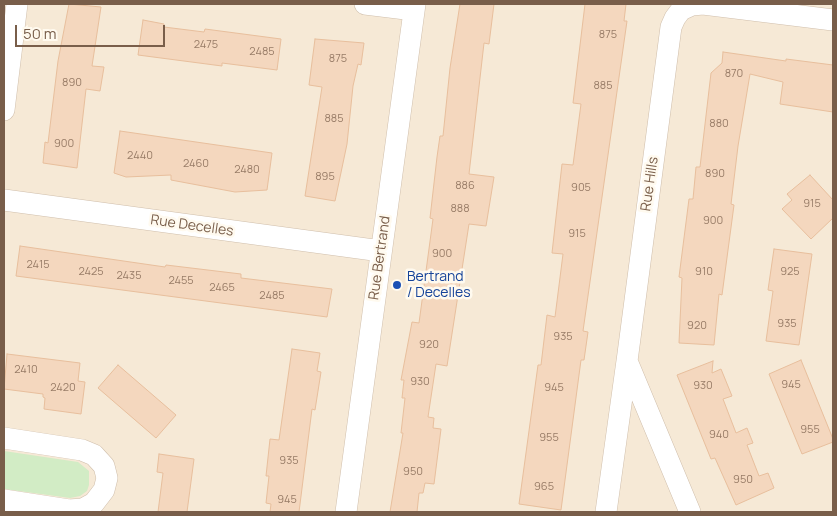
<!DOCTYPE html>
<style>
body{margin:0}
#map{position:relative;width:837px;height:516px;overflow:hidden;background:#fdf7e8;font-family:Manrope,sans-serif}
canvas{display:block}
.frame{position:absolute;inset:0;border:5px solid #795e4a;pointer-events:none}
.scale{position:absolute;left:15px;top:25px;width:150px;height:22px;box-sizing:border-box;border:2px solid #795e4a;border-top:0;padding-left:6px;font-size:15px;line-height:18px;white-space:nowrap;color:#795e4a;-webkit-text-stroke:4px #fffaef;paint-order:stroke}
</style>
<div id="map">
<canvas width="837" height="516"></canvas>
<div class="frame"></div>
<div class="scale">50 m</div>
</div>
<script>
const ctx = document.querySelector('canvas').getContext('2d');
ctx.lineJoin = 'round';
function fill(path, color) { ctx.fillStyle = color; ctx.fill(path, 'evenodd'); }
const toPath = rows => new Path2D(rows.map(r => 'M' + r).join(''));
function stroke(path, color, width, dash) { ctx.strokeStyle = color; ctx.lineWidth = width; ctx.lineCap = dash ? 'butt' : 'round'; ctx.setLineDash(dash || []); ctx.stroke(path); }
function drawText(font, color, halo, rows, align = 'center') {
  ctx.font = font + ' Manrope,sans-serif'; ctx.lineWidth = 5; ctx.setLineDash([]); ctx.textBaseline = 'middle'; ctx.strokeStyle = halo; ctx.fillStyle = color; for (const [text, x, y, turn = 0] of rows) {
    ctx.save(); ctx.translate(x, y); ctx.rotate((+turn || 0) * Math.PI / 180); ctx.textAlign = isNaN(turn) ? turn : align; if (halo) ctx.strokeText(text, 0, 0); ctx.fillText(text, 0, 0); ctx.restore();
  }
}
const residential = toPath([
 [4,4,833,4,833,512,4,512]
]);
const green = toPath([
 [4,451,78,462,89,471,89,485,87,491,80,496,70,498,4,489]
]);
const building = toPath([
 [69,4,101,7,92,66,104,67,100,91,86,89,77,168,43,163,45,142,48,143,58,61,69,4],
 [460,4,494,4,489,44,484,43,469,174,494,177,486,226,469,224,447,366,436,364,428,417,434,418,433,428,441,429,434,484,425,483,423,493,419,493,417,512,390,512,403,433,401,433,405,398,402,398,404,380,401,380,412,322,419,323,433,219,430,218,437,157,440,136,443,136,450,68,460,4],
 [585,4,626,4,624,21,627,21,583,331,588,332,584,360,581,360,561,510,519,504,538,365,541,365,547,315,555,317,563,254,552,253,562,164,573,165,581,104,573,103,585,4],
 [143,20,164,24,164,27,204,32,205,29,281,39,277,70,222,63,222,66,138,55,143,20],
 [315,39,364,43,361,65,358,64,353,86,347,144,335,201,305,196,322,87,309,85,315,39],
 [723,52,786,61,786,59,833,65,833,112,780,104,783,82,750,74,738,146,731,204,734,205,722,295,719,294,714,345,679,343,682,278,679,277,689,199,693,199,696,167,700,167,711,73,722,63,723,52],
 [120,131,272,153,267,190,235,192,171,180,171,175,126,177,114,173,120,131],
 [810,175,833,200,833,218,811,239,782,209,792,200,787,194,810,175],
 [20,246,165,267,166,265,241,274,241,278,332,289,327,317,16,276,20,246],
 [774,249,812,254,799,345,766,341,773,291,768,290,774,249],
 [292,349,320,353,317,371,321,372,315,410,312,409,299,512,270,512,271,504,266,503,269,476,266,476,270,439,279,440,292,349],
 [7,354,80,363,78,381,85,382,81,414,44,409,45,398,43,397,43,394,4,389,7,354],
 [801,360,833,439,833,442,802,454,769,374,801,360],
 [713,361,712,373,721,369,732,396,723,399,736,433,747,428,753,443,747,445,759,476,768,473,774,488,736,505,715,458,711,459,677,375,713,361],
 [118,365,176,415,156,438,98,388,118,365],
 [159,454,194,459,187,512,158,512,163,473,157,472,159,454]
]);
const street = toPath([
 [365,4,414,10],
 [4,110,17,4],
 [4,200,381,251],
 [4,438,82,450,94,455,104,466,107,478,104,490,94,503,83,509,69,510,4,500],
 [346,512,415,4],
 [606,512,627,361],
 [690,512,627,361,671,27,675,18,681,10,692,5,703,4,833,20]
]);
const markers = [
 [397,285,5,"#1a4fb4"]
];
const numberNames = [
 ["875",608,35],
 ["2475",206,45],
 ["2485",262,52],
 ["875",338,59],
 ["870",734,74],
 ["890",72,83],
 ["885",603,86],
 ["885",334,119],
 ["880",719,124],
 ["900",64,144],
 ["2440",140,156],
 ["2460",196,164],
 ["2480",247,170],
 ["890",715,174],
 ["895",325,177],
 ["886",465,186],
 ["905",581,188],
 ["915",812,204],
 ["888",460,209],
 ["900",713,221],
 ["915",577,234],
 ["900",442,254],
 ["2415",38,265],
 ["2425",91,272],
 ["910",704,272],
 ["925",790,272],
 ["2435",129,276],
 ["2455",181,281],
 ["2465",222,288],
 ["2485",272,296],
 ["935",787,324],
 ["920",697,326],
 ["935",563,337],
 ["920",429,345],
 ["2410",26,370],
 ["930",420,382],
 ["945",791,385],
 ["930",703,386],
 ["2420",63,388],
 ["945",554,388],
 ["955",810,430],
 ["940",719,435],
 ["955",549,438],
 ["935",289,461],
 ["950",413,472],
 ["950",743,480],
 ["965",544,487],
 ["945",287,500]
];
const streetNames = [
 ["Rue Hills",650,184,-82],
 ["Rue Decelles",192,226,8],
 ["Rue Bertrand",380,258,-82]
];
const transitNames = [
 ["Bertrand",407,277],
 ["/ Decelles",407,293]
];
fill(residential, '#f6e9d6');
fill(green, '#d2ecc5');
fill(building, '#f4d7be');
stroke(building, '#e8bf9d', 1);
stroke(street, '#d0bfac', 22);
stroke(street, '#fff', 21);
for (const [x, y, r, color] of markers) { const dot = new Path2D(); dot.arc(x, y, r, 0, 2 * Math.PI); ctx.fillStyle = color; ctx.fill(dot); stroke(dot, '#fffaef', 2); }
drawText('11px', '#987c67', null, numberNames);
drawText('14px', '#795e4a', '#fffaef', streetNames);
drawText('14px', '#164399', '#fffaef', transitNames, 'left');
</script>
